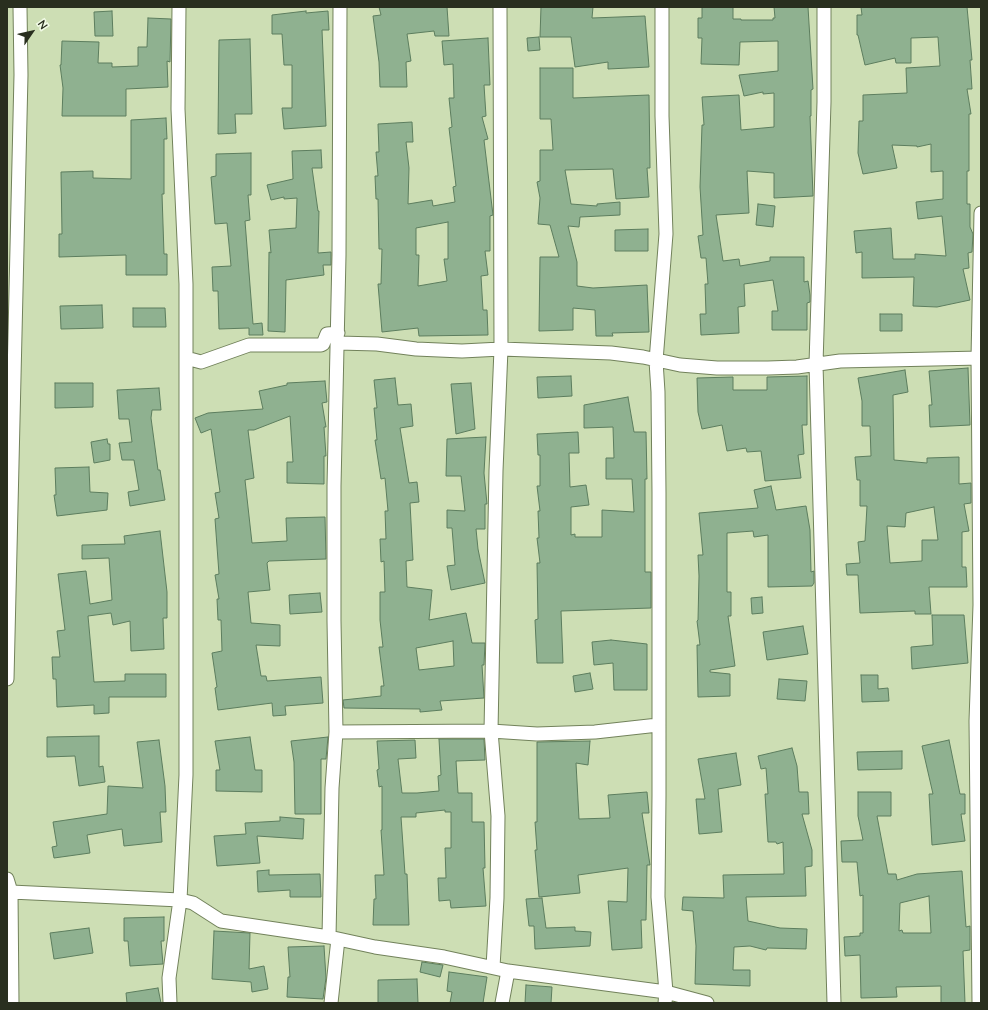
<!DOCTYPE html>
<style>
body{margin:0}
#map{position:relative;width:988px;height:1010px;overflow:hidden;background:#cddeb4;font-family:"Nunito Sans",sans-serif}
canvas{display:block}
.frame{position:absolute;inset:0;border:8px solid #292f1f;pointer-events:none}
.north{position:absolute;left:12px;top:12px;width:40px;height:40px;-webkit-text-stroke:3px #f2fbe6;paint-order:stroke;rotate:56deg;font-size:11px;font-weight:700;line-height:16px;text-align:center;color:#292f1f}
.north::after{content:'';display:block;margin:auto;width:14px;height:18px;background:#292f1f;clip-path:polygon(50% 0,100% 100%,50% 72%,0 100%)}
</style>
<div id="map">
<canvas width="988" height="1010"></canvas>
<div class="frame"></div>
<div class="north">N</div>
</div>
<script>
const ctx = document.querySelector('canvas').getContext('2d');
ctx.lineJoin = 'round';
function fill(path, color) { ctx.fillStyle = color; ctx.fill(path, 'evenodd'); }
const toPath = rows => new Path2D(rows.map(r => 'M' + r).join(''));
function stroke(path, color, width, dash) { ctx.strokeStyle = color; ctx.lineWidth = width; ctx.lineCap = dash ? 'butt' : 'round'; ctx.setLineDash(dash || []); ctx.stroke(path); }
const building = toPath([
 [379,7,447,7,449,36,435,36,434,31,407,34,411,61,406,62,407,87,380,87,379,62,373,16,381,15,379,7],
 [541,7,593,7,592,18,645,16,649,67,608,69,608,62,575,67,571,37,540,37,541,7],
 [702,7,733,7,733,19,741,19,741,20,773,20,773,18,775,18,774,7,808,7,813,89,811,90,811,116,810,116,813,196,774,198,774,173,747,171,749,213,716,215,723,261,739,259,740,266,770,261,770,257,804,257,804,282,808,281,810,295,810,302,807,303,807,330,772,330,772,311,778,311,773,280,744,284,745,306,738,307,739,333,701,335,700,314,706,314,705,284,708,284,706,258,701,258,698,236,703,235,700,187,702,125,704,125,702,97,739,95,741,130,774,127,774,93,763,94,763,92,744,96,739,75,778,71,778,41,740,42,739,65,701,64,702,38,698,38,698,18,702,18,702,7],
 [861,7,967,7,972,60,970,60,972,89,967,89,971,114,969,114,969,171,967,171,967,204,970,204,970,227,973,234,972,252,968,253,969,268,963,269,970,300,937,307,913,306,914,277,862,278,862,252,856,253,854,231,891,228,893,259,915,259,915,254,946,256,942,216,918,219,916,202,943,199,943,171,931,172,931,144,917,147,917,146,892,145,897,168,863,174,858,153,859,121,863,121,863,95,907,93,906,68,940,66,938,37,911,38,911,63,896,63,895,58,865,65,858,35,857,35,857,15,862,15,861,7],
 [112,11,113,36,95,36,94,12,112,11],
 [306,11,306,13,328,11,329,30,322,30,326,126,284,129,282,108,292,108,292,65,284,65,282,34,272,34,272,15,306,11],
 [148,18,171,19,170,62,167,61,168,87,126,89,126,116,62,116,63,88,60,65,61,65,62,41,99,42,98,63,112,63,112,67,138,66,138,47,147,47,148,18],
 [539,37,540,50,528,51,527,38,539,37],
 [488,38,490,85,484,85,486,116,482,117,488,139,484,140,493,215,490,216,490,251,485,251,488,275,481,276,483,310,487,310,488,335,419,336,418,328,382,332,378,284,381,284,382,249,379,249,378,199,376,199,375,176,378,176,376,152,379,152,378,124,412,122,413,142,406,142,409,168,408,204,432,200,433,206,455,202,453,187,456,186,449,128,452,127,449,98,454,98,453,64,444,65,442,41,488,38],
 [448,222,448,259,444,259,447,281,418,286,419,255,416,255,416,228,448,222],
 [250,39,252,114,235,114,236,133,218,134,219,40,250,39],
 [540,68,573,68,573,98,649,95,650,168,647,168,649,197,616,199,613,169,565,170,571,204,597,206,597,204,620,202,620,215,580,217,579,227,568,226,577,262,577,286,593,288,647,285,649,332,612,333,613,336,596,336,595,310,573,308,573,330,539,331,540,257,559,257,550,225,538,224,540,198,537,182,540,181,540,150,553,150,551,119,540,119,540,68],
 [166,118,167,139,164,139,164,194,162,194,164,254,167,254,167,275,126,275,126,255,59,257,59,234,62,234,61,172,93,171,93,178,131,179,131,120,166,118],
 [321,150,322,168,312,168,318,211,319,211,318,253,331,252,331,265,323,265,324,275,286,280,285,332,268,331,269,252,271,253,269,230,296,228,297,198,284,199,284,197,271,200,267,185,293,179,292,151,321,150],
 [251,153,251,195,248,195,250,220,245,221,253,324,262,323,263,335,249,335,249,328,219,329,218,291,213,291,212,267,231,266,227,223,215,224,211,177,216,176,216,154,251,153],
 [758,204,775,206,773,227,756,225,758,204],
 [648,229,648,251,615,251,615,230,648,229],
 [102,305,103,328,61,329,60,306,102,305],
 [133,308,165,308,166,327,133,327,133,308],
 [880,314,902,314,902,331,880,331,880,314],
 [968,368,970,425,930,427,929,405,932,405,929,371,968,368],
 [905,370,908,392,893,395,894,460,927,463,927,458,959,457,959,484,971,483,971,503,964,504,969,531,962,532,962,567,966,567,967,587,929,587,931,614,915,614,915,611,860,613,858,575,847,575,846,564,860,563,858,542,865,541,867,506,860,506,860,480,857,480,855,457,871,456,870,426,862,426,862,401,858,378,905,370],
 [934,507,938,540,922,540,922,561,890,563,887,526,905,527,906,513,934,507],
 [571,376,572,396,538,398,537,377,571,376],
 [807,376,807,425,802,425,804,454,798,455,801,478,765,481,761,451,747,452,746,448,727,451,722,425,702,429,698,412,697,378,733,377,733,390,767,390,767,377,807,376],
 [395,378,398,405,411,404,413,426,400,428,409,483,417,482,419,502,410,503,413,560,406,561,407,587,432,590,429,620,466,613,472,643,485,643,484,665,482,665,484,698,440,701,442,710,420,712,420,709,344,708,343,700,381,696,381,686,384,686,379,647,383,647,380,620,380,592,385,592,384,561,381,562,380,539,386,539,385,511,388,511,385,478,381,479,375,440,377,440,374,408,377,408,374,380,395,378],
 [453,641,454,666,419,670,416,648,453,641],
 [325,381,327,402,322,403,326,427,324,427,326,456,324,456,324,484,287,483,287,462,293,462,290,416,254,430,248,430,254,478,245,480,252,543,287,541,286,518,325,517,326,559,269,561,267,563,270,590,248,592,251,623,280,625,280,646,256,645,261,676,266,676,267,681,321,677,323,703,285,706,286,715,273,716,272,703,218,710,215,688,217,687,212,653,222,651,221,620,218,620,217,599,219,599,215,575,219,574,215,519,219,518,215,493,220,492,211,429,201,433,195,418,208,413,263,409,259,391,287,385,287,383,325,381],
 [55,383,93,383,93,407,55,408,55,383],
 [471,383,475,429,456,434,451,384,471,383],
 [159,388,161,410,152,410,151,418,158,470,160,470,165,500,130,506,128,492,139,490,134,460,122,460,119,443,132,442,129,419,119,419,117,390,159,388],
 [628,397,634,432,646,432,647,479,645,479,645,572,651,572,651,608,561,611,563,663,537,663,535,620,538,619,537,563,540,563,537,538,539,538,538,511,540,511,537,486,540,486,540,455,538,455,537,434,578,432,579,453,569,453,570,487,586,485,589,505,571,507,571,535,575,534,575,537,602,537,602,510,634,512,632,479,606,479,606,458,614,458,613,427,584,428,584,405,628,397],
 [486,437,484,473,487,504,485,504,485,529,476,529,478,549,485,583,451,590,447,566,455,565,452,528,447,528,447,510,465,511,461,476,446,476,447,439,486,437],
 [107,439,108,444,110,444,110,460,94,463,91,442,107,439],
 [89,467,90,492,108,493,107,510,57,516,54,495,56,495,55,468,89,467],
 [771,486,776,510,806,506,810,530,811,572,814,571,814,583,812,586,768,587,768,535,754,537,753,531,727,533,727,592,731,592,731,616,728,616,735,666,710,670,710,672,730,674,730,696,698,697,697,645,700,645,697,621,698,620,699,576,698,555,703,555,699,513,758,508,754,490,771,486],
 [160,531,167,592,167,618,163,618,164,649,131,651,130,621,113,625,111,613,88,616,94,682,125,681,125,674,166,674,166,697,109,697,109,713,94,714,94,705,57,707,56,679,53,679,52,657,60,657,57,631,65,630,58,574,86,571,90,604,112,600,109,558,82,559,82,545,125,544,124,536,160,531],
 [320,593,322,612,290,614,289,595,320,593],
 [762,597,763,613,752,614,751,598,762,597],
 [932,615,964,615,968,663,912,669,911,647,933,645,932,615],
 [803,626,808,654,767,660,763,632,803,626],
 [611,640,647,644,647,690,614,690,613,663,594,665,592,642,611,640],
 [590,673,593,689,575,692,573,676,590,673],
 [861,675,878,675,878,689,888,688,889,701,862,702,861,675],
 [779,679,807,681,805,701,777,699,779,679],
 [99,736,99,767,103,766,105,782,79,786,75,756,47,757,47,737,99,736],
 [250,737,255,770,262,770,262,792,216,791,216,770,220,770,215,741,250,737],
 [328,737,326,759,321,759,321,814,295,814,294,762,291,741,328,737],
 [439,739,484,739,485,760,456,761,458,793,472,793,472,822,484,822,485,868,483,868,486,906,451,908,450,900,439,901,438,878,446,878,445,848,451,848,451,812,445,812,445,810,416,813,416,817,401,817,405,874,407,874,409,925,373,925,374,899,376,899,375,875,384,875,381,830,382,830,382,786,379,787,377,770,379,769,377,741,415,740,416,758,398,759,402,793,417,793,439,791,438,776,441,775,439,739],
 [159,740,165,786,166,812,160,812,162,842,124,846,122,829,87,835,90,853,54,858,52,847,57,846,53,822,107,814,108,786,143,788,137,742,159,740],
 [949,740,960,794,965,794,965,814,961,814,965,841,932,845,929,794,933,794,922,746,949,740],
 [590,741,588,765,576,763,579,819,610,818,608,795,647,792,649,813,642,813,650,865,647,865,646,920,641,920,642,948,612,950,608,901,627,902,628,868,578,875,580,893,539,897,535,850,537,850,535,822,537,822,537,742,590,741],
 [792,748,797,766,799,792,808,792,809,814,802,814,812,850,812,866,805,867,806,896,746,897,748,921,780,928,807,929,806,949,767,948,766,950,750,946,734,947,733,970,750,970,750,986,695,984,696,946,693,911,682,910,683,897,724,898,723,875,784,874,783,842,777,844,776,842,768,842,765,794,768,794,766,768,761,769,758,756,792,748],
 [902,751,902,769,858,770,857,752,902,751],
 [736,753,741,785,718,789,722,832,699,834,696,799,705,799,698,759,736,753],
 [858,792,891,792,891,816,877,816,888,874,896,874,897,880,917,874,962,871,966,927,970,926,970,950,963,951,965,1003,941,1003,941,986,896,987,897,997,861,998,860,955,845,956,844,937,860,936,860,933,863,933,863,895,860,896,857,862,842,862,841,841,863,840,858,816,858,792],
 [929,896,931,933,903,933,902,930,899,931,900,903,929,896],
 [280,817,304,819,303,839,257,836,260,863,217,866,214,836,246,834,245,823,280,821,280,817],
 [269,870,269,875,320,874,321,897,290,897,290,890,258,892,257,871,269,870],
 [542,898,546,928,575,927,575,931,591,932,590,946,535,949,534,926,529,926,526,899,542,898],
 [164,917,164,941,161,941,163,964,130,966,128,941,124,941,124,918,164,917],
 [89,928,93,953,54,959,50,933,89,928],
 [214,931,250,933,249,969,264,966,268,989,252,992,251,982,212,979,214,931],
 [324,946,326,978,323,999,287,997,288,977,290,977,288,947,324,946],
 [422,962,443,965,440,977,420,972,422,962],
 [449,972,487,977,483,1003,450,1003,452,992,447,991,449,972],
 [417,979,418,1003,378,1003,378,980,417,979],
 [526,985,552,987,551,1003,525,1003,526,985],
 [158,988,161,1003,127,1003,126,993,158,988]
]);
const minor = toPath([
 [662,7,662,116,666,234,656,361,658,392,659,493,659,795,658,897,666,992,665,1003],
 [824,7,824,102,816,364,834,1003],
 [338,343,377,344,416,349,462,351,501,349,611,353,643,357,680,365,717,368,768,368,797,367,840,361,981,358],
 [186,358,201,362,249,345,321,345,323,344,327,334,338,333],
 [7,679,21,75,20,7],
 [336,732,491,731,537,734,595,732,658,725],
 [7,879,11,892,12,1003],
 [11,892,180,900,193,903,221,921,329,937,375,947,444,957,508,971,666,992,707,1003],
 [329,937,332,788,336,732,334,621,334,486,339,255,340,7],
 [493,967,497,898,498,816,491,731,496,471,501,349,500,7],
 [170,1003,169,978,180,900,186,775,186,284,178,109,179,7],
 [331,1003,338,939],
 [502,1003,508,971],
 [979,1003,976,721,980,605,978,358,981,213]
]);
fill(building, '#8fb190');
stroke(building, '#5c7d5e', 1);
stroke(minor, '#72825b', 15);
stroke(minor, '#fff', 13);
</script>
